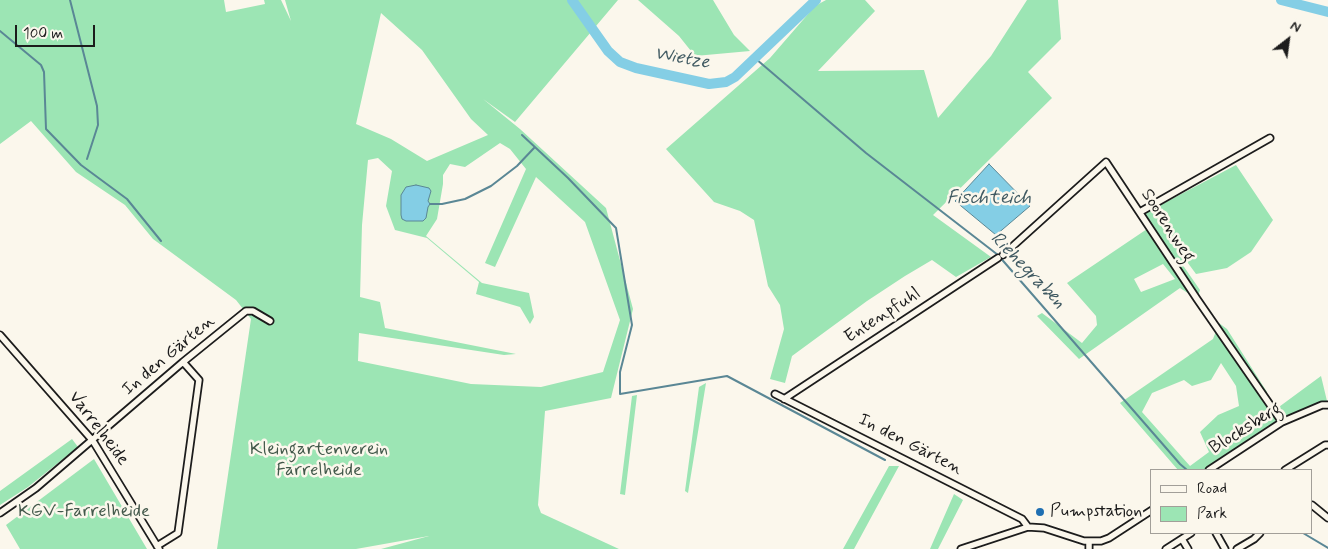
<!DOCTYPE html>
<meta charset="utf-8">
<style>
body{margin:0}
#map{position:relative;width:1328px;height:549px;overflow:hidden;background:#fbf7ec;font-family:Mynerve,sans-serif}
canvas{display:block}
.legend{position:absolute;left:1150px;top:469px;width:162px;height:65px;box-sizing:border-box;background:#fbf7ec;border:1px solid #a29f99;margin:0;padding:6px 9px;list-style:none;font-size:15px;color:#1c1c1c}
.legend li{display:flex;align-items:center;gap:10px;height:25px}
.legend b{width:25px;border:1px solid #a29f99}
.north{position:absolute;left:1263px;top:15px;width:50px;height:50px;-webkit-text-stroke:4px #fbf7ec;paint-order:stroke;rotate:30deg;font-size:14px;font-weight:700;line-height:20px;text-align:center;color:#1c1c1c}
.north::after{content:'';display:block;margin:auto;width:18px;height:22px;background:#1c1c1c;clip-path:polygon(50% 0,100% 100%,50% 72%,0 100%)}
.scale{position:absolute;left:15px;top:25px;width:80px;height:22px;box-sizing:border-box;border:2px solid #1c1c1c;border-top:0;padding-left:6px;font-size:15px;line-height:18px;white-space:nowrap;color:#1c1c1c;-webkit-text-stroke:4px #fbf7ec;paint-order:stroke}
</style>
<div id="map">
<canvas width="1328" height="549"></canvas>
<ul class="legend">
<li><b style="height:6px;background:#fbf7ec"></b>Road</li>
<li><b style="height:14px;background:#9ce5b4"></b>Park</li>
</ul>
<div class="north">N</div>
<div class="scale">100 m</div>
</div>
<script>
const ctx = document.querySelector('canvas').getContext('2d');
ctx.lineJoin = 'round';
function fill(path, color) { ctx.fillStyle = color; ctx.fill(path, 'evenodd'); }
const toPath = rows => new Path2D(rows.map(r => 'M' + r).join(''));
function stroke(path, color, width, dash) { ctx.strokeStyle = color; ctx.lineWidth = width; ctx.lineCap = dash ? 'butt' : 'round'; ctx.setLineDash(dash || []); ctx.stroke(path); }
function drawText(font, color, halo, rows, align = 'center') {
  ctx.font = font + ' Mynerve,sans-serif'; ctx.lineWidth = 5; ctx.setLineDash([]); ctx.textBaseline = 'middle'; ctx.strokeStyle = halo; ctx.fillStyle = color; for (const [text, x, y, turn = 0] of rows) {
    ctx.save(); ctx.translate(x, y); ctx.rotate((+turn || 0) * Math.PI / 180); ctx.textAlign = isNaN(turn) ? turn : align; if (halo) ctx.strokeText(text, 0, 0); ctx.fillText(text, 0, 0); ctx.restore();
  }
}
const green = toPath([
 [0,0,224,0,226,12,265,4,264,0,281,0,291,21,285,0,618,0,515,122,483,99,520,129,606,208,633,309,611,398,545,411,538,505,541,513,619,549,381,549,429,536,356,549,217,549,251,319,236,300,153,239,125,205,76,172,31,121,0,144],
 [381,13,422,50,471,119,488,135,427,161,391,139,356,124],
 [500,143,510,149,526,169,485,263,495,267,536,177,585,222,620,320,603,372,541,387,471,384,358,361,359,333,504,355,516,354,385,328,380,302,360,297,362,225,368,160,378,158,392,171,386,206,395,230,427,238,479,282,476,294,520,307,530,324,534,317,529,293,482,283,426,236,437,219,443,184,443,175,450,164,465,167],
 [638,0,713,0,734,35,750,51,695,56,679,36],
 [826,0,865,0,875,11,818,71,924,70,938,118,991,56,1027,0,1058,0,1061,39,1028,72,1052,98,933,215,991,257,956,277,932,260,905,276,867,301,792,356,785,383,770,379,784,329,780,305,768,286,754,220,740,211,714,202,666,149,770,58,815,6],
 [1236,165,1273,220,1251,252,1227,268,1196,274,1185,259,1182,264,1200,290,1197,299,1180,288,1079,359,1037,316,1042,313,1082,343,1097,325,1096,316,1067,283,1150,227,1140,212,1151,210],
 [1163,264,1175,279,1141,292,1134,279],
 [1219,323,1227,329,1267,392,1268,415,1321,376,1327,401,1322,405,1282,422,1210,470,1178,470,1120,403,1213,339],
 [1221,363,1236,386,1239,406,1218,415,1200,432,1209,452,1190,466,1142,412,1152,393,1184,380,1192,386,1211,380],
 [706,383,688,493,685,491,699,387],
 [637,395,625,495,620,494,632,396],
 [72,439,78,447,28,487,0,505,0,491],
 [94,459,147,549,20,549,6,525],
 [889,466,899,466,854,549,843,549],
 [954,494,963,500,938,549,930,549]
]);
const water = toPath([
 [989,164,1030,206,996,235,955,201,989,164],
 [416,185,429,188,431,191,428,201,430,204,428,207,426,218,423,221,406,221,402,219,401,215,401,195,406,187,416,185]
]);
const stream = toPath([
 [70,0,97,106,98,125,87,159],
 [0,31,41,65,44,72,46,129,81,165,127,199,161,241],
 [756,59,866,153,998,255,1180,464,1187,470],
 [522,135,568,178,616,228,632,325,620,372,620,394,727,376,885,460],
 [430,204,442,204,465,199,491,186,517,166,534,148],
 [1303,533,1328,548]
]);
const river = toPath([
 [572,0,608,51,620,62,636,68,709,84,726,82,735,77,816,0],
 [1281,0,1328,12]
]);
const street = toPath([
 [1140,212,1270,138],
 [1003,255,1106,162,1197,299,1282,422],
 [0,335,93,441,159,549],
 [775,394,1022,519,1028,527],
 [784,399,998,258],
 [1209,470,1282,422,1322,405,1328,405],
 [1285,470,1325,445,1328,445],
 [1312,505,1328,518],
 [0,513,36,488,183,362,246,311,253,311,270,321],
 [1216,533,1225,549],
 [1182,539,1188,549],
 [157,546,178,533,199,380,183,362],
 [961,549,1028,527,1044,528,1084,541,1101,541,1109,538,1152,510],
 [1089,549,1089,541],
 [1166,549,1191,533],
 [1237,549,1254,539,1260,533]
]);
const markers = [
 [1040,512,5,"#1f6fb2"]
];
const streetNames = [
 ["Soorenweg",1167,226,57],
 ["Entenpfuhl",883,316,-33],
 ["In den Gärten",169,356,-40],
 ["Varrelheide",98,429,53],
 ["Blocksberg",1246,429,-32],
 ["In den Gärten",910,445,27]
];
const parkNames = [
 ["Kleingartenverein",319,450],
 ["Farrelheide",319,471],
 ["KGV-Farrelheide",84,512]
];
const poiNames = [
 ["Pumpstation",1050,512]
];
const waterNames = [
 ["Wietze",682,59,10],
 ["Fischteich",989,199],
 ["Riehegraben",1027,271,46]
];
fill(green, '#9ce5b4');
fill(water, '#84cee5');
stroke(water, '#5a8795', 1);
stroke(stream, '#5a8795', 2);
stroke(river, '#84cee5', 10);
stroke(street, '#1c1c1c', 9);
stroke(street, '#fbf7ec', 5.5);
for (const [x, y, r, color] of markers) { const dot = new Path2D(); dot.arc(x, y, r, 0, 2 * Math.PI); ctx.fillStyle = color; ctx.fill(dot); stroke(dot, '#fbf7ec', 2); }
drawText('18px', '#1c1c1c', '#fbf7ec', streetNames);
drawText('18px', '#42584a', '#fbf7ec', parkNames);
drawText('18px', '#1c1c1c', '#fbf7ec', poiNames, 'left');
drawText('italic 19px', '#405a62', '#fbf7ec', waterNames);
</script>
